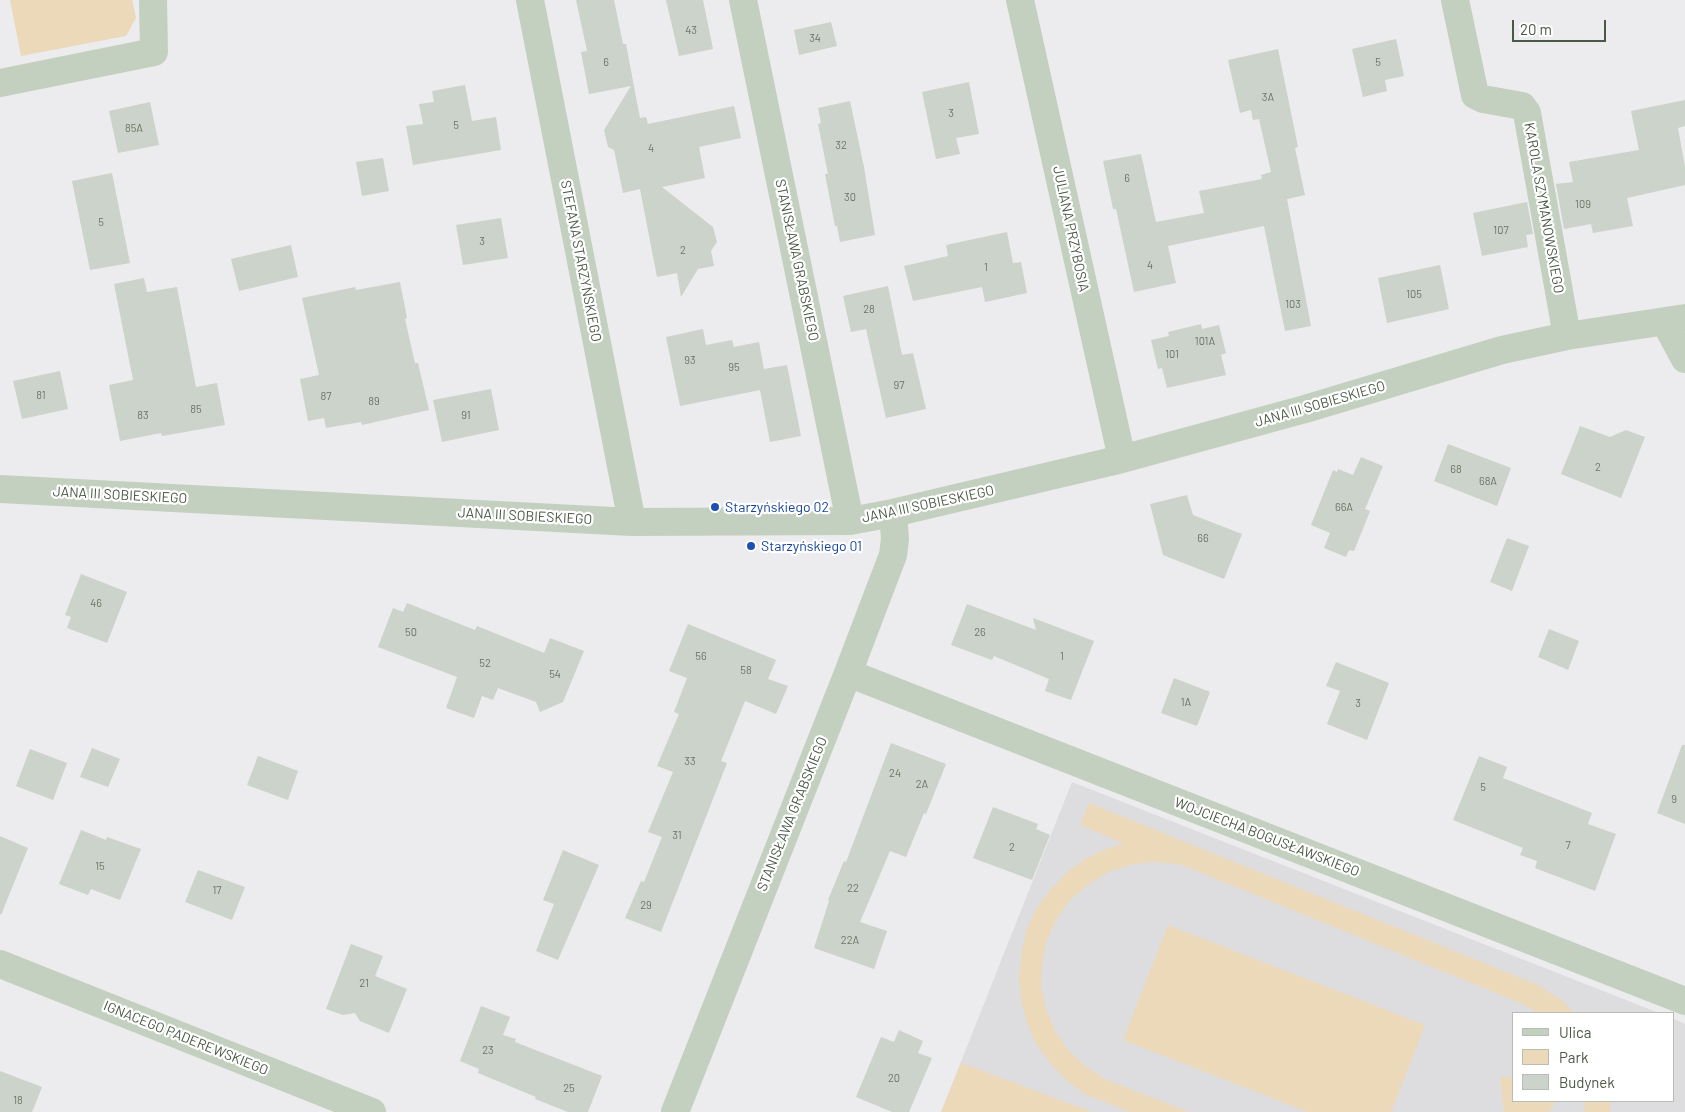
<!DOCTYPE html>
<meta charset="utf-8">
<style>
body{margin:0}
#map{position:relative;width:1685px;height:1112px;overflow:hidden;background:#ecebee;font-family:Barlow,sans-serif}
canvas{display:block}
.legend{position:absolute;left:1512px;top:1012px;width:162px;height:90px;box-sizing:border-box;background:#fff;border:1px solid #b7bcb5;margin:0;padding:6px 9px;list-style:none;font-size:15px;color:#4a5845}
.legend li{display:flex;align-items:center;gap:10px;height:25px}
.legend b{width:25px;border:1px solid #b7bcb5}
.scale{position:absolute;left:1512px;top:20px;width:94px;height:22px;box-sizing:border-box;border:2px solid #4a5845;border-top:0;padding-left:6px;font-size:15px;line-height:18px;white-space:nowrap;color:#4a5845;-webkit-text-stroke:4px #fff;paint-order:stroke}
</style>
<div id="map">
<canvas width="1685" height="1112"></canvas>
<ul class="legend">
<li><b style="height:6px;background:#c4d0bf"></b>Ulica</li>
<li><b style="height:14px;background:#ebd9ba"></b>Park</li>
<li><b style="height:14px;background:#ccd3ca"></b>Budynek</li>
</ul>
<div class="scale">20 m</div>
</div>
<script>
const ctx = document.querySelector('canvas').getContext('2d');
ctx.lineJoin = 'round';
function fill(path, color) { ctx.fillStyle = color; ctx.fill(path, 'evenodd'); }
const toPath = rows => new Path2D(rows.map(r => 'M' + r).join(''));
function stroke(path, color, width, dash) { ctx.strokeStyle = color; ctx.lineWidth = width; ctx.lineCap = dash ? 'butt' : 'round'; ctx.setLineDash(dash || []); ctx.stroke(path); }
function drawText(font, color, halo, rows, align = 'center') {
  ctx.font = font + ' Barlow,sans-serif'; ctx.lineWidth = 4.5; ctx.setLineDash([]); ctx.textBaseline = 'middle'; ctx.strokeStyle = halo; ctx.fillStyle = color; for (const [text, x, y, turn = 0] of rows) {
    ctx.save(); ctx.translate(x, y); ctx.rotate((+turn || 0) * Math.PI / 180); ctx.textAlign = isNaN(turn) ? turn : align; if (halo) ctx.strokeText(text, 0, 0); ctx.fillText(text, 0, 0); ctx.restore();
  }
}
const education = toPath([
 [1072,782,1659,1013,1514,1013,1514,1101,1674,1101,1674,1019,1685,1024,1685,1112,941,1112]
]);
const green = toPath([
 [10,0,132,0,136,18,126,36,21,56],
 [1089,803,1538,985,1560,999,1575,1013,1538,1013,1523,1004,1182,865,1158,862,1134,864,1111,871,1090,883,1071,899,1057,918,1047,940,1042,963,1041,986,1046,1009,1055,1031,1068,1050,1085,1066,1105,1079,1189,1112,1130,1112,1085,1094,1066,1080,1050,1063,1036,1044,1027,1023,1021,1000,1019,977,1021,954,1026,931,1036,909,1050,890,1066,873,1085,859,1106,849,1123,843,1080,825],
 [1168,925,1425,1025,1391,1112,1308,1112,1123,1040],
 [961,1063,1092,1112,941,1112],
 [1500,1076,1514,1078,1514,1101,1556,1101,1549,1112,1504,1112],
 [1585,1101,1610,1101,1610,1112,1584,1112]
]);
const building = toPath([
 [576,0,614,0,623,44,626,44,640,118,646,117,648,124,734,106,741,138,699,147,705,178,662,187,713,227,717,242,711,251,714,266,698,269,681,297,677,273,657,277,640,189,623,193,614,150,608,147,604,130,631,86,589,94,581,52,587,51],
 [666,0,703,0,713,49,679,56],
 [831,22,837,46,799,55,794,30],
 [1396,39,1404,76,1385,80,1387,91,1363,97,1352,49],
 [1278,49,1298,147,1295,148,1305,195,1287,199,1311,326,1285,331,1264,226,1168,246,1176,283,1134,292,1116,209,1113,209,1103,161,1141,154,1156,222,1204,213,1199,191,1262,179,1261,175,1271,172,1259,119,1253,120,1251,110,1240,113,1228,60],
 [969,82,979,134,956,138,960,154,936,159,922,92],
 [465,85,472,121,496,117,501,150,413,165,406,126,423,124,419,104,434,102,432,91],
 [1685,100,1685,126,1678,128,1685,167,1685,185,1627,198,1633,226,1593,233,1591,224,1564,229,1556,184,1573,182,1569,162,1639,150,1631,111],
 [850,101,864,167,875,235,840,242,837,226,835,226,825,174,828,174,818,124,821,123,818,108],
 [150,102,159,145,118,153,109,111],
 [383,158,389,191,362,196,356,162],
 [112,173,130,263,90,270,72,181],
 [1527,202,1533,234,1526,235,1528,247,1482,256,1473,213],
 [501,218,508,258,463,265,456,225],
 [1007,232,1013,263,1021,262,1027,293,985,302,982,287,913,301,904,266,948,256,946,245],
 [291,245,298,277,239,291,231,259],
 [1440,265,1449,309,1387,323,1378,278],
 [144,278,147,292,177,287,196,387,217,383,225,425,162,436,161,433,120,441,109,385,133,380,114,284],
 [400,282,407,318,405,319,415,363,418,363,429,410,362,425,361,422,326,428,324,418,308,421,300,379,319,375,302,298,355,287,356,290],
 [888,286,902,355,913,353,926,409,886,418,866,329,851,332,843,296],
 [1201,324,1202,329,1219,325,1226,353,1221,355,1226,375,1167,388,1162,368,1158,369,1151,340,1169,336,1168,332],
 [703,329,706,345,732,340,734,347,759,342,764,369,787,365,801,436,770,442,760,390,680,406,666,337],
 [60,371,68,409,22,419,13,381],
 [491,389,499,430,442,442,433,400],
 [1580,426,1610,437,1626,430,1645,437,1621,498,1561,474],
 [1448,444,1511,468,1497,506,1434,481],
 [1361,457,1383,466,1365,509,1370,511,1354,551,1349,550,1346,557,1324,548,1330,533,1311,525,1333,470,1337,472,1338,469,1353,475],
 [1187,495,1193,515,1242,534,1224,579,1163,555,1150,504],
 [1507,538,1529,546,1512,591,1490,582],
 [81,574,127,592,107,643,67,628,71,617,65,615],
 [407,603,475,630,477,626,544,653,550,638,584,651,563,702,540,712,536,702,498,688,493,700,482,696,474,718,446,708,457,677,378,647,393,608,403,612],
 [967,604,1036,630,1033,618,1094,641,1071,700,1045,691,1049,679,994,656,992,660,951,645],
 [688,624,776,660,768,679,788,686,776,714,745,701,721,761,727,763,661,932,625,918,641,881,644,882,662,837,648,832,673,772,657,766,679,714,674,712,687,678,669,671],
 [1549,629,1579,641,1568,670,1538,657],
 [1336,662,1389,683,1367,740,1327,724,1340,691,1326,686],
 [1174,678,1210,692,1197,726,1161,713],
 [891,743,946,764,926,814,924,813,906,857,890,851,860,922,887,931,874,969,814,948,829,901,828,900,844,861,846,862],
 [1682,745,1685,745,1685,824,1657,813],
 [92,748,120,759,108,787,80,777],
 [30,749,67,763,53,800,16,786],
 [258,756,298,771,288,800,247,785],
 [1479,756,1507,767,1503,778,1592,813,1588,824,1616,834,1595,891,1535,868,1537,861,1520,855,1523,848,1453,820],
 [993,807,1038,824,1036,829,1050,835,1032,880,973,858],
 [81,830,106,840,107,837,141,849,120,900,91,889,88,895,59,884],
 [0,836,28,848,1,915,0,914],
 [563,850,599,865,558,960,536,951,554,904,543,900],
 [198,870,245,887,232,920,185,902],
 [351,944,383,956,375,976,407,989,389,1033,360,1021,355,1013,343,1015,326,1009],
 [481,1006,510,1017,503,1035,516,1039,515,1042,602,1076,588,1112,568,1112,535,1099,536,1097,478,1073,479,1069,460,1061],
 [899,1030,923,1041,918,1053,932,1058,909,1112,892,1112,856,1097,881,1037,894,1042],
 [0,1071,42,1087,32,1112,0,1112]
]);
const street = toPath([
 [530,0,632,522],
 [743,0,850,521],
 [1020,0,1122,459],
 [1455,0,1475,95,1483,99,1522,106,1527,113,1567,336],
 [0,83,154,52,153,0],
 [1665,322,1685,359],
 [0,489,632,522,850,521,893,513,1122,459,1305,409,1502,350,1567,336,1685,318],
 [848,673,1685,1001],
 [0,964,372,1112],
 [675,1112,848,673,893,555,895,539,893,513]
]);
const markers = [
 [715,507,5,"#1a4fb4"],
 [751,546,5,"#1a4fb4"]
];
const numberNames = [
 ["43",691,30],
 ["34",815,38],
 ["6",606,62],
 ["5",1378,62],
 ["3A",1268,97],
 ["3",951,113],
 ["5",456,125],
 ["85A",134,128],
 ["32",841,145],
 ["4",651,148],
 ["6",1127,178],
 ["30",850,197],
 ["109",1583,204],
 ["5",101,222],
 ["107",1501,230],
 ["3",482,241],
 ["2",683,250],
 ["4",1150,265],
 ["1",986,267],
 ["105",1414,294],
 ["103",1293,304],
 ["28",869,309],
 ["101A",1205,341],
 ["101",1172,354],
 ["93",690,360],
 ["95",734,367],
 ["97",899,385],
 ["81",41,395],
 ["87",326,396],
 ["89",374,401],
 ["85",196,409],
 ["83",143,415],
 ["91",466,415],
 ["2",1598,467],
 ["68",1456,469],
 ["68A",1488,481],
 ["66A",1344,507],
 ["66",1203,538],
 ["46",96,603],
 ["50",411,632],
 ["26",980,632],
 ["56",701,656],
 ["1",1062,656],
 ["52",485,663],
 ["58",746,670],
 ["54",555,674],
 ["1A",1186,702],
 ["3",1358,703],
 ["33",690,761],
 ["24",895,773],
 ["2A",922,784],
 ["5",1483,787],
 ["9",1674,799],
 ["31",677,835],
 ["7",1568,845],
 ["2",1012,847],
 ["15",100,866],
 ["22",853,888],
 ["17",217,890],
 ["29",646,905],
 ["22A",850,940],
 ["21",364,983],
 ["23",488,1050],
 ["20",894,1078],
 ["25",569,1088],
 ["18",18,1100]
];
const streetNames = [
 ["KAROLA SZYMANOWSKIEGO",1544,208,80],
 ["JULIANA PRZYBOSIA",1071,229,78],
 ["STANISŁAWA GRABSKIEGO",797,260,78],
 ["STEFANA STARZYŃSKIEGO",581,261,79],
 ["JANA III SOBIESKIEGO",1320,404,-16],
 ["JANA III SOBIESKIEGO",120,495,3],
 ["JANA III SOBIESKIEGO",928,504,-12],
 ["JANA III SOBIESKIEGO",525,516,3],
 ["STANISŁAWA GRABSKIEGO",792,814,-68],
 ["WOJCIECHA BOGUSŁAWSKIEGO",1267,837,21],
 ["IGNACEGO PADEREWSKIEGO",186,1038,22]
];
const transitNames = [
 ["Starzyńskiego 02",725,507],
 ["Starzyńskiego 01",761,546]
];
fill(education, '#dddddf');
fill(green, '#ebd9ba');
fill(building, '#ccd3ca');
stroke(street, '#c4d0bf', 28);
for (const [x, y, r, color] of markers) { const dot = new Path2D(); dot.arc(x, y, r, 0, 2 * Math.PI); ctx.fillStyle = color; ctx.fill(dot); stroke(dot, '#fff', 2); }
drawText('11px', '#6a7766', null, numberNames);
drawText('14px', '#4a5845', '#fff', streetNames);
drawText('14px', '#164399', '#fff', transitNames, 'left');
</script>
